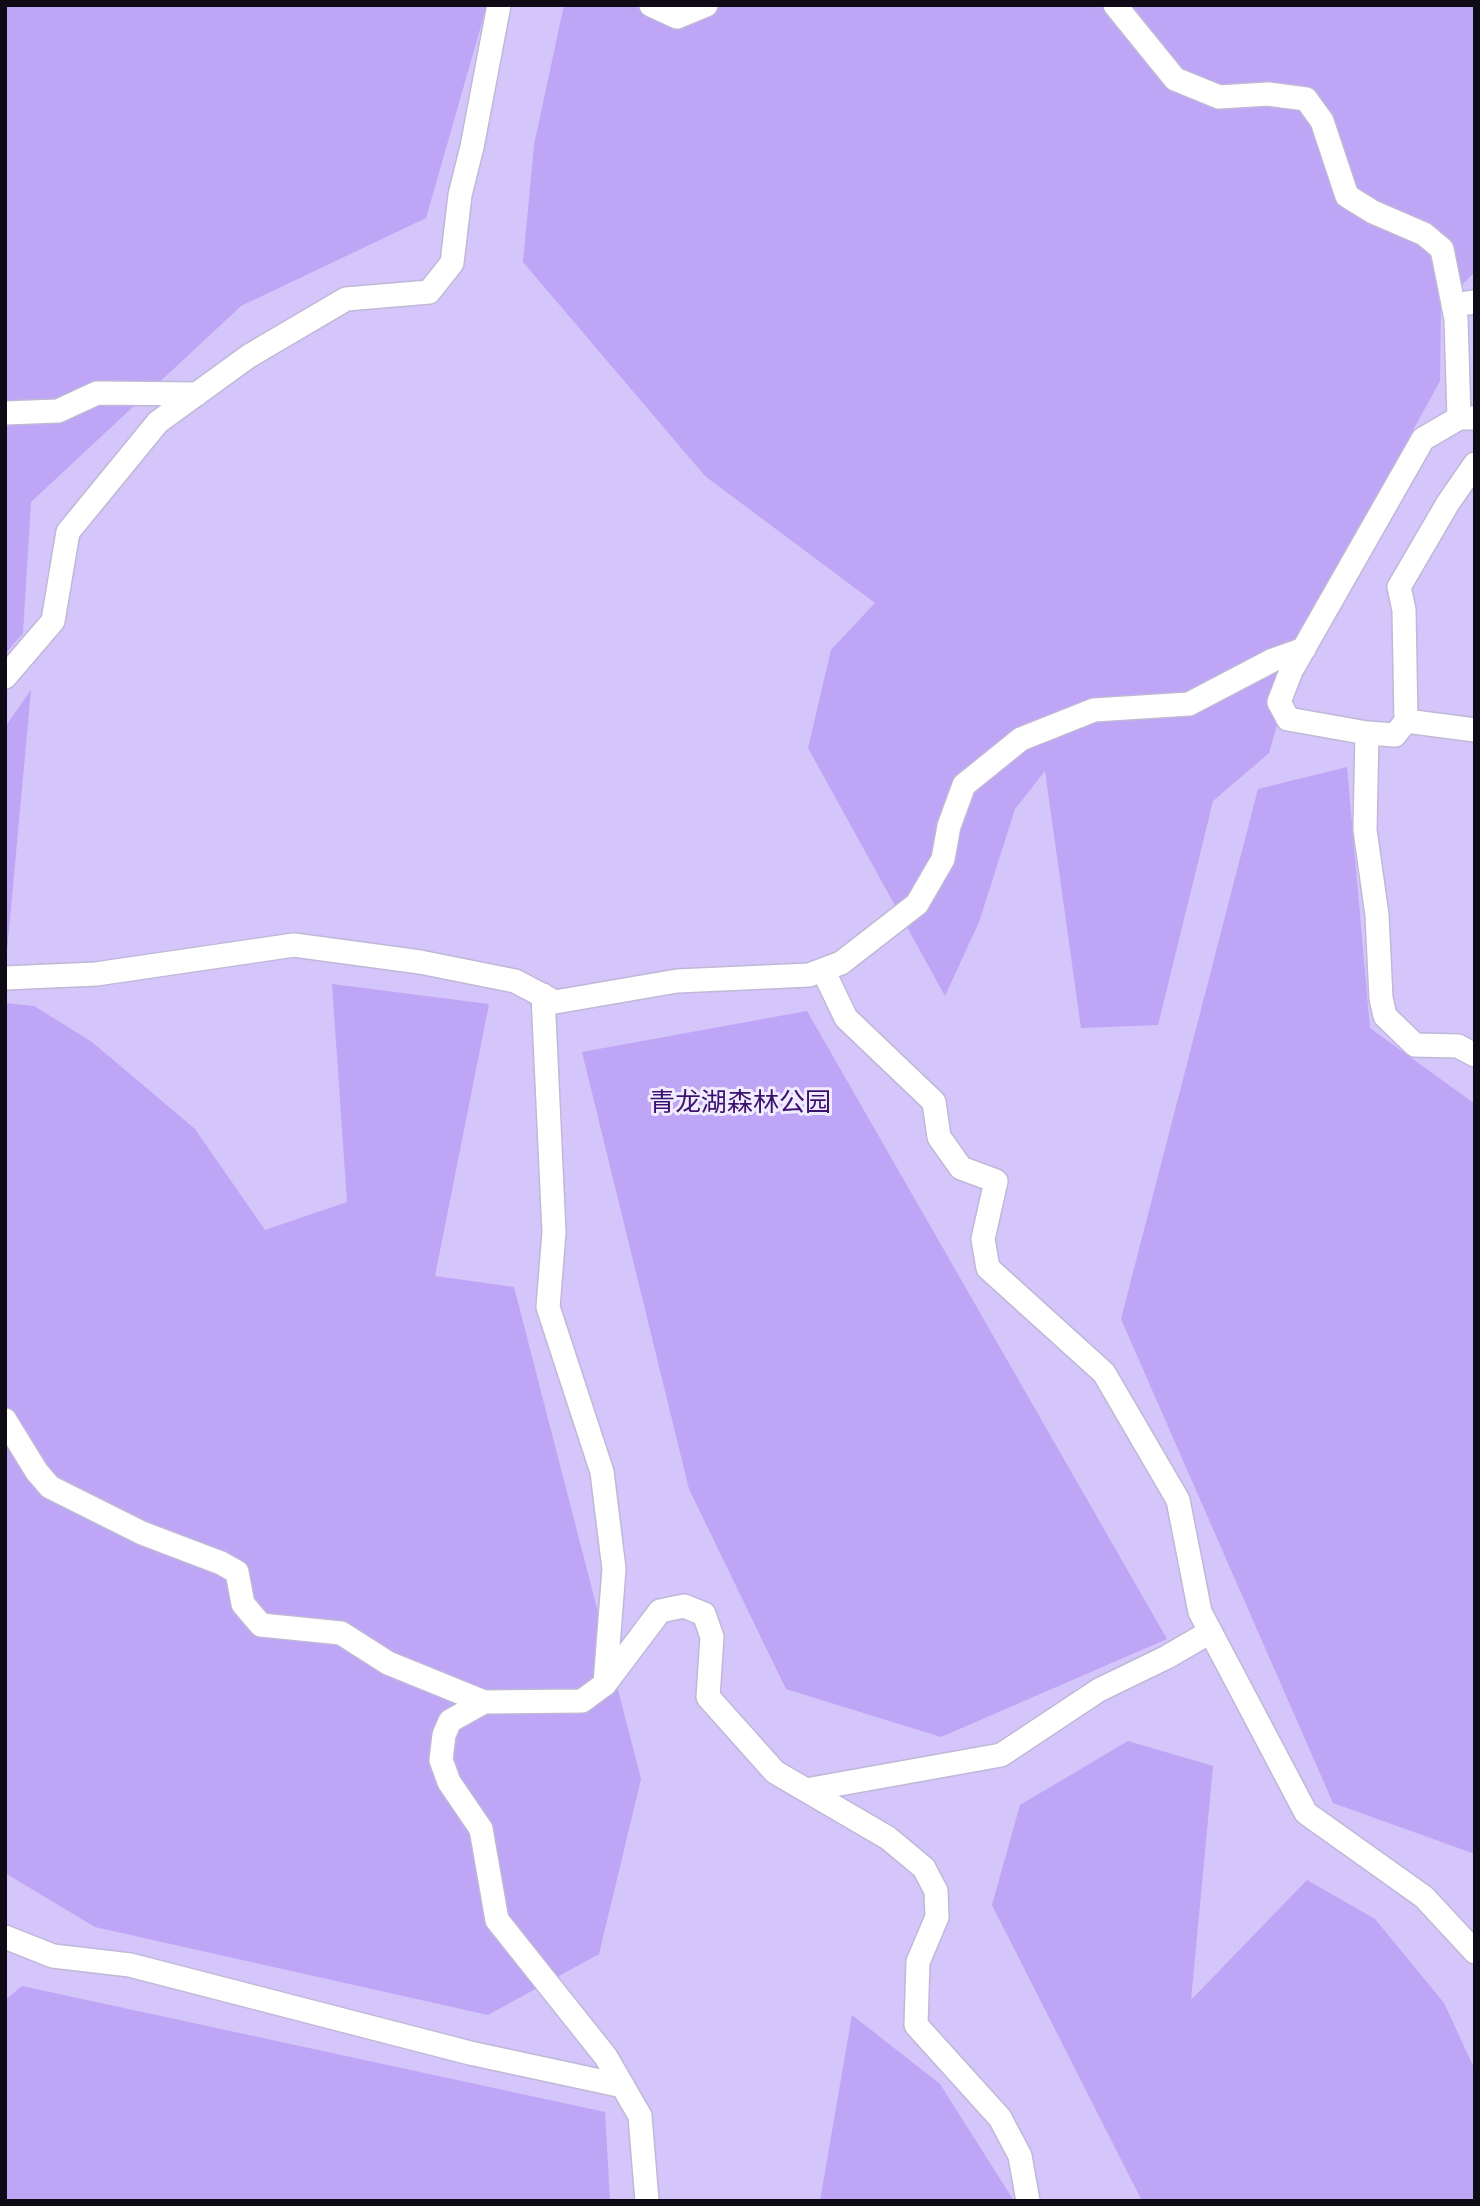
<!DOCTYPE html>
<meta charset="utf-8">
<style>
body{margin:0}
#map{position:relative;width:1480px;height:2206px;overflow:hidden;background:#f0ebfe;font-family:Cabin,sans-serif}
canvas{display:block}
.frame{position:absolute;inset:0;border:7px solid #0f0b16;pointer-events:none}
</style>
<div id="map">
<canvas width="1480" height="2206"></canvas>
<div class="frame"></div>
</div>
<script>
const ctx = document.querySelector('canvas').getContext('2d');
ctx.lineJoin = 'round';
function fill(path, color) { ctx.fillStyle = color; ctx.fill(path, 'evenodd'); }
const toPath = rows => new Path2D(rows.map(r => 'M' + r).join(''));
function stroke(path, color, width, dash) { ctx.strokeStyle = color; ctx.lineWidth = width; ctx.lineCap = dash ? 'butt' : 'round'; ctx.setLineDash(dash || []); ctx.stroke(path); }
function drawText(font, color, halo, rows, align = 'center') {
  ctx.font = font + ' Cabin,"Noto Sans SC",sans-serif'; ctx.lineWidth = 6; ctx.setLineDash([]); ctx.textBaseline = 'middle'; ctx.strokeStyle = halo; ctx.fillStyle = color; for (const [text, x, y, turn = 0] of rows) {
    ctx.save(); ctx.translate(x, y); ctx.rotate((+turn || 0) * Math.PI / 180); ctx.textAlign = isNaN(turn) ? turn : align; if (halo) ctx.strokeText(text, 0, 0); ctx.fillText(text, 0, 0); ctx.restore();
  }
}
const green = toPath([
 [5,5,1475,5,1475,2201,5,2201]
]);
const forest = toPath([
 [5,5,487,5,426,218,241,306,31,502,23,633,5,654],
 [564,5,1475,5,1475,272,1441,305,1440,381,1305,627,1269,753,1213,801,1158,1025,1081,1028,1045,771,1015,809,979,922,945,996,808,748,831,650,875,603,705,476,523,262,534,145],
 [31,690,6,962,5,962,5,727],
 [1347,767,1370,1028,1475,1104,1475,1854,1333,1803,1121,1319,1258,789],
 [332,984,489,1004,435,1276,514,1287,641,1779,599,1954,488,2015,95,1927,5,1873,5,1003,34,1006,92,1042,195,1129,265,1230,347,1202],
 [807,1011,1167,1639,941,1737,786,1689,689,1489,582,1052],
 [1128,1741,1213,1766,1191,2000,1307,1880,1375,1919,1444,2003,1475,2070,1475,2201,1142,2201,992,1905,1020,1805],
 [22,1986,605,2112,610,2201,5,2201,5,2000],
 [852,2015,940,2084,1014,2201,820,2201]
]);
const minor = toPath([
 [651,5,677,17,706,5],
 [1115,5,1175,79,1219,97,1268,94,1306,99,1322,121,1347,196,1373,212,1424,234,1442,249,1456,319,1459,418],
 [1453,305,1475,302],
 [5,413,58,411,97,393,197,394],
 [1475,418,1459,418,1423,439,1291,671,1279,702,1288,719,1367,733,1365,830,1377,915,1381,998,1385,1016,1415,1045,1458,1046,1475,1055],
 [5,677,53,621,68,532,158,422,249,356,346,299,429,292,452,263,460,195,472,147,499,5],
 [1406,721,1475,730],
 [1367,733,1395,735,1406,721,1404,610,1399,587,1448,503,1475,464],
 [823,970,846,1018,934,1102,939,1137,961,1168,996,1181,983,1239,988,1268,1104,1373,1178,1500,1200,1612,1306,1813,1424,1897,1475,1952],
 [5,978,96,974,294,945,420,962,515,981,555,1002,677,981,809,975,841,963,917,904,943,859,949,826,964,785,1021,739,1094,710,1189,704,1273,660,1304,649],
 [543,995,554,1232,548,1307,602,1472,614,1569,605,1684,582,1701,484,1702,450,1721,444,1735,441,1760,449,1782,481,1829,497,1920,606,2057,640,2116,647,2201],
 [5,1420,37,1472,50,1487,142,1533,221,1563,237,1572,243,1604,261,1625,341,1633,388,1663,484,1702],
 [605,1684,660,1611,684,1606,704,1614,712,1637,708,1697,775,1772,888,1838,924,1868,936,1891,937,1917,918,1962,916,2025,1000,2118,1020,2156,1028,2201],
 [806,1790,1001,1755,1099,1690,1167,1657,1210,1632],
 [5,1937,53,1956,130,1965,470,2053,623,2086]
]);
const parkNames = [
 ["青龙湖森林公园",740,1103]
];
fill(green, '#d4c5fb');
fill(forest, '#bea5f6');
stroke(minor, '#c0b8d7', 26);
stroke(minor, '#fff', 23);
drawText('26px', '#3b106e', '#f0ebfe', parkNames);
</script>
